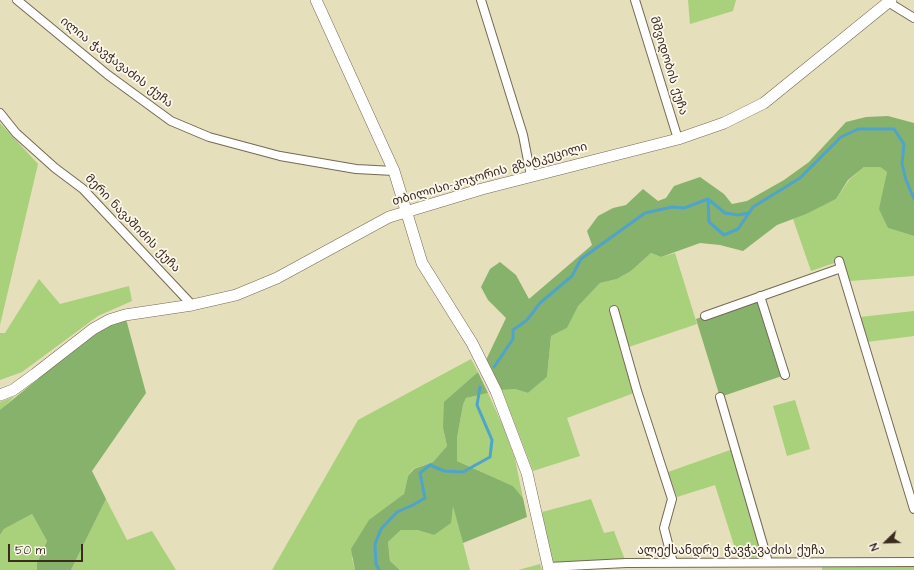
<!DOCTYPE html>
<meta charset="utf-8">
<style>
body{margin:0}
#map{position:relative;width:914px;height:570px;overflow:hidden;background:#e5dfbb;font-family:"Architects Daughter",sans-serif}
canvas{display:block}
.north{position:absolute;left:866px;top:522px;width:40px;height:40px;-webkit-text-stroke:3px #fbf7ec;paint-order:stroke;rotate:247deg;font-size:11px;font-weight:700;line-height:16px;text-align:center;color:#3b2a1e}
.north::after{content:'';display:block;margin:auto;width:14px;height:18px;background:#3b2a1e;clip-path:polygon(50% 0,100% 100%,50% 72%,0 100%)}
.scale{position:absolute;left:8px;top:544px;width:75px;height:18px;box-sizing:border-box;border:2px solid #3b2a1e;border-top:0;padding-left:5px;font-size:12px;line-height:14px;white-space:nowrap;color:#3b2a1e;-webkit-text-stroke:3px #fbf7ec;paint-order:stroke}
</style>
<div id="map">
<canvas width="914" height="570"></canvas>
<div class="north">N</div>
<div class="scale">50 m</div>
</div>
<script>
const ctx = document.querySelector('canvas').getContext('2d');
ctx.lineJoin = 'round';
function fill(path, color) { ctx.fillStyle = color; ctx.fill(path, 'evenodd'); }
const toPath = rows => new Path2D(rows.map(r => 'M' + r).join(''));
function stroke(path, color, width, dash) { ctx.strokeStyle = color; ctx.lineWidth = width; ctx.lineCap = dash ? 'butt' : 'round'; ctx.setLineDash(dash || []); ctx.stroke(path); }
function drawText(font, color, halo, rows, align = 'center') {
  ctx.font = font + ' "Architects Daughter","Noto Sans Georgian",sans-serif'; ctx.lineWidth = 3.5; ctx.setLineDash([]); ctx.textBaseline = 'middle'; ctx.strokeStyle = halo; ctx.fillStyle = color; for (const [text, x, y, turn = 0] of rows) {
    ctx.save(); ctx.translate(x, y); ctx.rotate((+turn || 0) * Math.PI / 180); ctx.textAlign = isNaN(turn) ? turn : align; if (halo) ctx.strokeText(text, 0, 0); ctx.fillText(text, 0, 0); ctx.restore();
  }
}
const green = toPath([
 [688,0,736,0,733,11,690,24],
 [0,123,38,164,0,325],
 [864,167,880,167,887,172,885,186,888,228,914,236,914,276,850,281,843,260,811,271,793,219,836,199,849,180],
 [651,253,661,257,675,253,697,324,620,350,634,393,567,418,580,456,533,471,502,390,515,389,528,393,547,377,551,336,567,328,577,306,600,283,617,279,631,271],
 [39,279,60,304,129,286,132,301,98,316,22,372,0,380,0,333,5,333],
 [914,311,914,336,867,342,860,317],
 [471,359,478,372,462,387,443,428,447,446,433,462,413,469,408,476,404,494,352,558,355,570,272,570,358,420],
 [488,393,503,426,515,459,523,498,513,486,457,461,457,438,463,405,466,398],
 [15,396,2,409,0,410,0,402],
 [795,400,810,449,787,456,773,406],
 [733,449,763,557,738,558,715,485,677,497,668,472],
 [106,499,127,540,152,531,176,570,71,570],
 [591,499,604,533,614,531,625,560,551,564,542,512],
 [453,504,470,570,400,570,390,561,388,542,401,530,417,530,434,535],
 [32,514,47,541,37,563,37,570,0,570,0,535,4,529],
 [540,564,542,570,518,570],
 [914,565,914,570,822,570,822,566]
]);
const forest = toPath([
 [888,116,914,123,914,236,888,228,879,209,887,172,880,167,864,167,848,180,836,199,806,214,777,225,743,251,720,245,700,243,661,257,651,253,631,271,617,279,600,283,578,306,567,328,551,336,547,377,528,393,515,389,502,390,486,360,506,318,488,300,481,287,490,269,500,262,516,275,529,299,592,245,587,231,598,216,613,208,626,205,643,189,658,201,666,198,674,186,700,177,724,194,732,204,747,201,784,180,809,162,846,122,866,117],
 [760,296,785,375,720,397,696,319],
 [126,319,146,393,92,471,106,499,71,570,37,570,37,563,47,541,32,514,4,529,0,535,0,410,90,336,102,327],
 [478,372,488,393,466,398,463,405,457,438,457,461,513,486,523,498,527,517,463,543,453,506,451,523,434,535,417,530,401,530,388,542,390,561,400,570,355,570,351,549,369,520,404,494,408,476,414,469,433,462,447,446,443,428,444,402]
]);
const stream = toPath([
 [708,199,725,213,738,215,749,213],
 [494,367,513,339,513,330,527,320,540,303,572,276,581,259,645,213,672,207,684,208,708,199,709,222,724,235,738,229,753,207,800,178,841,137,858,129,894,129,904,144,902,164,906,180,914,199],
 [379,570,376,564,375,544,381,529,397,512,413,505,425,498,420,473,430,465,444,471,463,472,490,457,492,440,477,405,480,387]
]);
const street = toPath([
 [17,0,108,75,171,121,209,137,280,156,356,169,394,171],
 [481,0,523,135,531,176],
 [635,0,678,139],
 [888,2,914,18],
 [0,113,16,133,55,168,83,189,192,305],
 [839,261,914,509],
 [760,296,785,375],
 [614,310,637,391,672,499,664,528,673,563],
 [705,316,841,268],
 [720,397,768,562],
 [548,567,626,563,914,562]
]);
const secondary = toPath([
 [316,0,394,171,422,263,472,343,496,391,527,473,549,570],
 [0,395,13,390,35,374,93,329,109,320,125,315,192,305,236,295,277,278,389,217,482,189,678,139,724,123,764,103,891,0]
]);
const streetNames = [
 ["ილია ჭავჭავაძის ქუჩა",116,63,38],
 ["მშვიდობის ქუჩა",668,66,73],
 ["თბილისი-კოჯორის გზატკეცილი",490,175,-16],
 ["მერი ნავაშიძის ქუჩა",132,224,46],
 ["ალექსანდრე ჭავჭავაძის ქუჩა",731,551]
];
fill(green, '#a9d07b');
fill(forest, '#86b26b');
stroke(stream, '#50a4cb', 3);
stroke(street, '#766955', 10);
stroke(secondary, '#766955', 12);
stroke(street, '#fff', 8);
stroke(secondary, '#fff', 11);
drawText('12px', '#3b2a1e', '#fbf7ec', streetNames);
</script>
